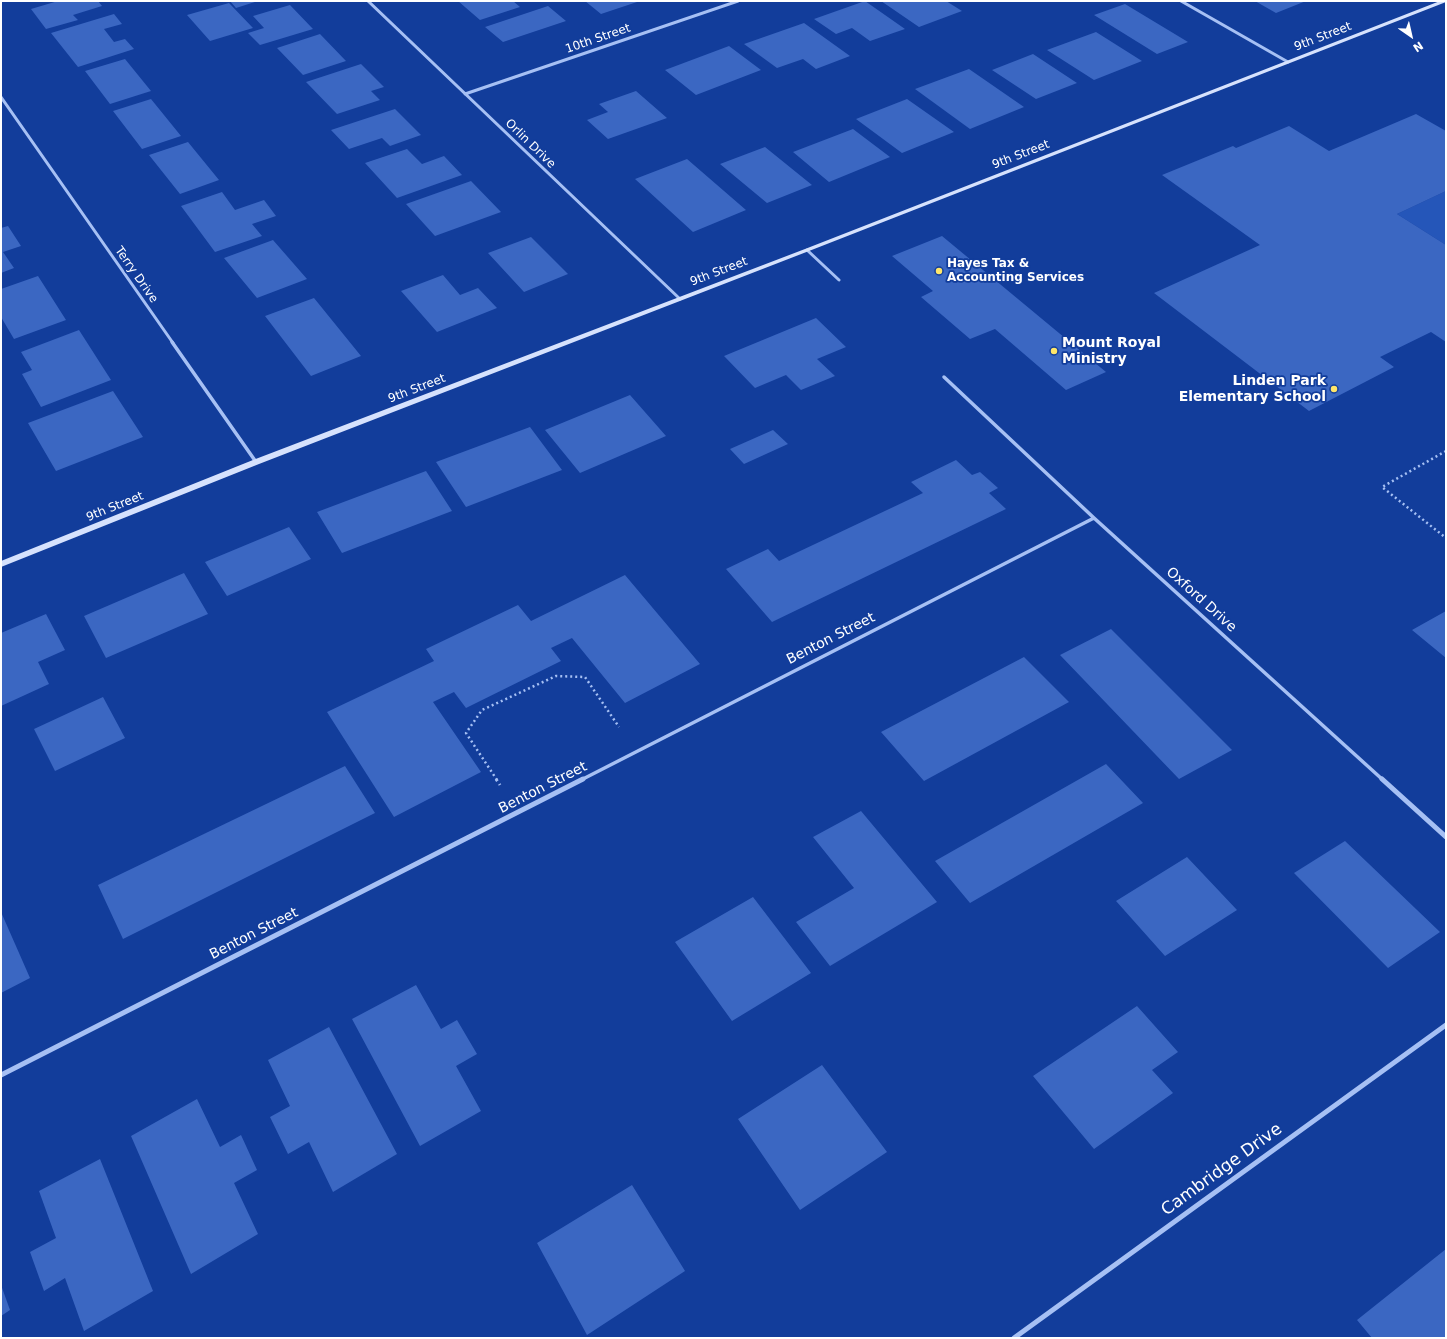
<!DOCTYPE html>
<style>
body{margin:0}
#map{position:relative;width:1447px;height:1339px;overflow:hidden;background:#123d9b;font-family:"DejaVu Sans",sans-serif}
canvas{display:block}
.frame{position:absolute;inset:0;border:2px solid #fff;pointer-events:none}
.north{position:absolute;left:1391px;top:16px;width:40px;height:40px;-webkit-text-stroke:3px #123d9b;paint-order:stroke;rotate:146deg;font-size:11px;font-weight:700;line-height:16px;text-align:center;color:#fff}
.north::after{content:'';display:block;margin:auto;width:14px;height:18px;background:#fff;clip-path:polygon(50% 0,100% 100%,50% 72%,0 100%)}
</style>
<div id="map">
<canvas width="1447" height="1339"></canvas>
<div class="frame"></div>
<div class="north">N</div>
</div>
<script>
const ctx = document.querySelector('canvas').getContext('2d');
ctx.lineJoin = 'round';
function fill(path, color) { ctx.fillStyle = color; ctx.fill(path, 'evenodd'); }
const toPath = rows => new Path2D(rows.map(r => 'M' + r).join(''));
function stroke(path, color, width, dash) { ctx.strokeStyle = color; ctx.lineWidth = width; ctx.lineCap = dash ? 'butt' : 'round'; ctx.setLineDash(dash || []); ctx.stroke(path); }
function drawText(font, color, halo, rows, align = 'center') {
  ctx.font = font + ' "DejaVu Sans",sans-serif'; ctx.lineWidth = 3.5; ctx.setLineDash([]); ctx.textBaseline = 'middle'; ctx.strokeStyle = halo; ctx.fillStyle = color; for (const [text, x, y, turn = 0] of rows) {
    ctx.save(); ctx.translate(x, y); ctx.rotate((+turn || 0) * Math.PI / 180); ctx.textAlign = isNaN(turn) ? turn : align; if (halo) ctx.strokeText(text, 0, 0); ctx.fillText(text, 0, 0); ctx.restore();
  }
}
const green = toPath([
 [1446,191,1446,245,1397,214]
]);
const building = toPath([
 [58,1,98,1,102,6,73,15,78,20,46,29,31,9],
 [230,1,258,1,236,8],
 [458,1,513,1,520,7,480,20],
 [585,1,640,1,601,14],
 [865,1,905,29,870,41,852,28,836,34,814,19],
 [881,1,946,1,962,11,919,27],
 [1255,1,1306,1,1276,13],
 [229,3,253,28,210,41,187,15],
 [1125,4,1188,42,1157,54,1094,15],
 [290,5,313,29,260,45,248,33,264,28,253,16],
 [548,6,566,21,503,42,485,27],
 [114,14,122,24,104,29,114,42,125,39,134,49,78,67,51,33],
 [804,23,850,56,816,69,803,59,777,68,744,44],
 [1096,32,1142,61,1094,80,1047,50],
 [320,34,346,61,303,75,277,48],
 [729,46,761,70,696,95,665,70],
 [1033,54,1077,83,1036,99,992,70],
 [125,59,151,91,110,104,85,71],
 [361,64,384,87,371,91,380,100,337,114,306,82],
 [969,69,1024,107,970,129,915,89],
 [636,91,667,118,608,139,587,120,608,112,599,104],
 [151,99,181,136,142,149,113,111],
 [907,99,954,132,902,153,856,119],
 [395,109,421,135,390,146,382,138,349,149,331,130],
 [1416,114,1446,131,1446,191,1397,214,1446,245,1446,342,1431,332,1380,357,1394,367,1309,411,1154,293,1260,245,1162,175,1233,146,1236,148,1289,126,1329,151],
 [853,129,890,157,829,182,793,152],
 [188,142,219,180,180,194,149,155],
 [765,147,812,185,767,203,720,164],
 [407,149,422,164,444,156,462,175,397,198,365,163],
 [687,159,746,210,693,232,635,179],
 [471,181,501,212,435,236,406,204],
 [222,192,235,210,264,200,276,216,252,224,262,236,215,252,181,206],
 [8,226,21,246,3,252,14,268,1,273,1,228],
 [942,236,1106,372,1066,390,995,329,970,339,921,297,933,291,892,256],
 [531,237,568,274,524,292,488,253],
 [273,240,307,279,257,298,224,258],
 [443,275,460,295,478,288,497,308,437,332,401,291],
 [38,276,66,320,14,339,1,317,1,289],
 [314,298,361,356,311,376,265,316],
 [816,318,846,347,817,359,835,376,801,390,786,375,755,388,724,356],
 [79,330,111,380,41,407,22,374,32,370,21,352],
 [113,391,143,437,56,471,28,423],
 [630,395,666,436,580,473,545,430],
 [530,427,562,470,466,507,436,462],
 [773,430,788,444,744,464,730,449],
 [956,460,972,475,980,472,998,488,989,493,1006,509,772,622,726,569,768,549,779,561,923,493,911,482],
 [426,471,452,511,342,553,317,512],
 [289,527,311,559,227,596,205,562],
 [184,573,208,614,106,658,84,616],
 [625,575,700,664,625,703,572,638,551,648,561,661,466,708,454,692,433,702,481,772,394,817,327,712,434,661,426,649,518,605,531,621],
 [1446,611,1446,658,1412,630],
 [46,614,65,650,38,662,49,684,1,706,1,633],
 [1111,629,1232,750,1179,779,1060,655],
 [1024,657,1069,702,924,781,881,732],
 [103,697,125,738,55,771,34,729],
 [1106,764,1143,803,970,903,935,861],
 [345,766,375,813,123,939,98,885],
 [861,811,937,902,830,966,796,922,854,888,813,837],
 [1345,841,1440,932,1388,968,1294,873],
 [1187,857,1237,910,1165,956,1116,901],
 [753,897,811,973,732,1021,675,942],
 [1,912,30,978,1,993],
 [416,985,441,1029,457,1020,477,1054,456,1066,481,1111,420,1146,352,1019],
 [1137,1006,1178,1052,1152,1070,1173,1093,1094,1149,1033,1076],
 [329,1027,397,1154,333,1192,309,1142,288,1154,270,1117,290,1106,268,1060],
 [822,1065,887,1152,800,1210,738,1119],
 [197,1099,220,1147,241,1135,257,1170,234,1183,258,1234,191,1274,131,1136],
 [100,1159,153,1291,84,1331,65,1278,44,1291,30,1252,56,1238,39,1191],
 [632,1185,685,1271,587,1335,537,1243],
 [1446,1249,1446,1338,1372,1338,1357,1320],
 [1,1285,10,1310,1,1316]
]);
const pathFar1 = toPath([
 [1446,451,1382,487,1446,538],
 [497,780,466,733,482,710,556,676,585,677,619,727]
]);
const path = toPath([
 [496,779,500,785]
]);
const streetFar2 = toPath([
 [368,1,680,299],
 [1181,1,1288,62],
 [465,94,738,1],
 [1,97,173,343],
 [807,250,839,280]
]);
const streetFar1 = toPath([
 [172,342,256,462],
 [944,377,1094,518,1383,780],
 [581,780,1094,518]
]);
const street = toPath([
 [1382,779,1446,837],
 [1,1075,583,779],
 [1014,1338,1446,1025]
]);
const secondary = toPath([
 [1440,1,1446,1,1446,2,809,251,259,464,1,567,1,561,253,460,805,249,1440,1]
]);
const markers = [
 [939,271,4,"#ffe669"],
 [1054,351,4,"#ffe669"],
 [1334,389,4,"#ffe669"]
];
const farStreetnames = [
 ["9th Street",1323,37,-21],
 ["10th Street",598,39,-19],
 ["Orlin Drive",530,144,44],
 ["9th Street",1021,155,-21],
 ["9th Street",719,272,-21],
 ["Terry Drive",136,275,55],
 ["9th Street",417,389,-21],
 ["9th Street",115,507,-22]
];
const farPoinames = [
 ["Hayes Tax &",947,264],
 ["Accounting Services",947,278]
];
const poiNames = [
 ["Mount Royal",1062,343],
 ["Ministry",1062,359],
 ["Linden Park",1326,381,"right"],
 ["Elementary School",1326,397,"right"]
];
const streetNames = [
 ["Oxford Drive",1201,600,42],
 ["Benton Street",831,639,-27],
 ["Benton Street",543,788,-27],
 ["Benton Street",254,934,-27]
];
const nearStreetnames = [
 ["Cambridge Drive",1222,1170,-36]
];
fill(green, '#2556b9');
fill(building, '#3b67c2');
stroke(pathFar1, '#a6c0f4', 2.5, [2, 3]);
stroke(path, '#a6c0f4', 3, [2.5, 3.5]);
stroke(streetFar2, '#a6c0f4', 3);
stroke(streetFar1, '#a6c0f4', 3.5);
stroke(street, '#a6c0f4', 5);
fill(secondary, '#d6e2fd');
for (const [x, y, r, color] of markers) { const dot = new Path2D(); dot.arc(x, y, r, 0, 2 * Math.PI); ctx.fillStyle = color; ctx.fill(dot); stroke(dot, '#123d9b', 1.5); }
drawText('12px', '#fff', '#123d9b', farStreetnames);
drawText('bold 12px', '#fff', '#123d9b', farPoinames, 'left');
drawText('bold 14px', '#fff', '#123d9b', poiNames, 'left');
drawText('14px', '#fff', '#123d9b', streetNames);
drawText('17px', '#fff', '#123d9b', nearStreetnames);
</script>
